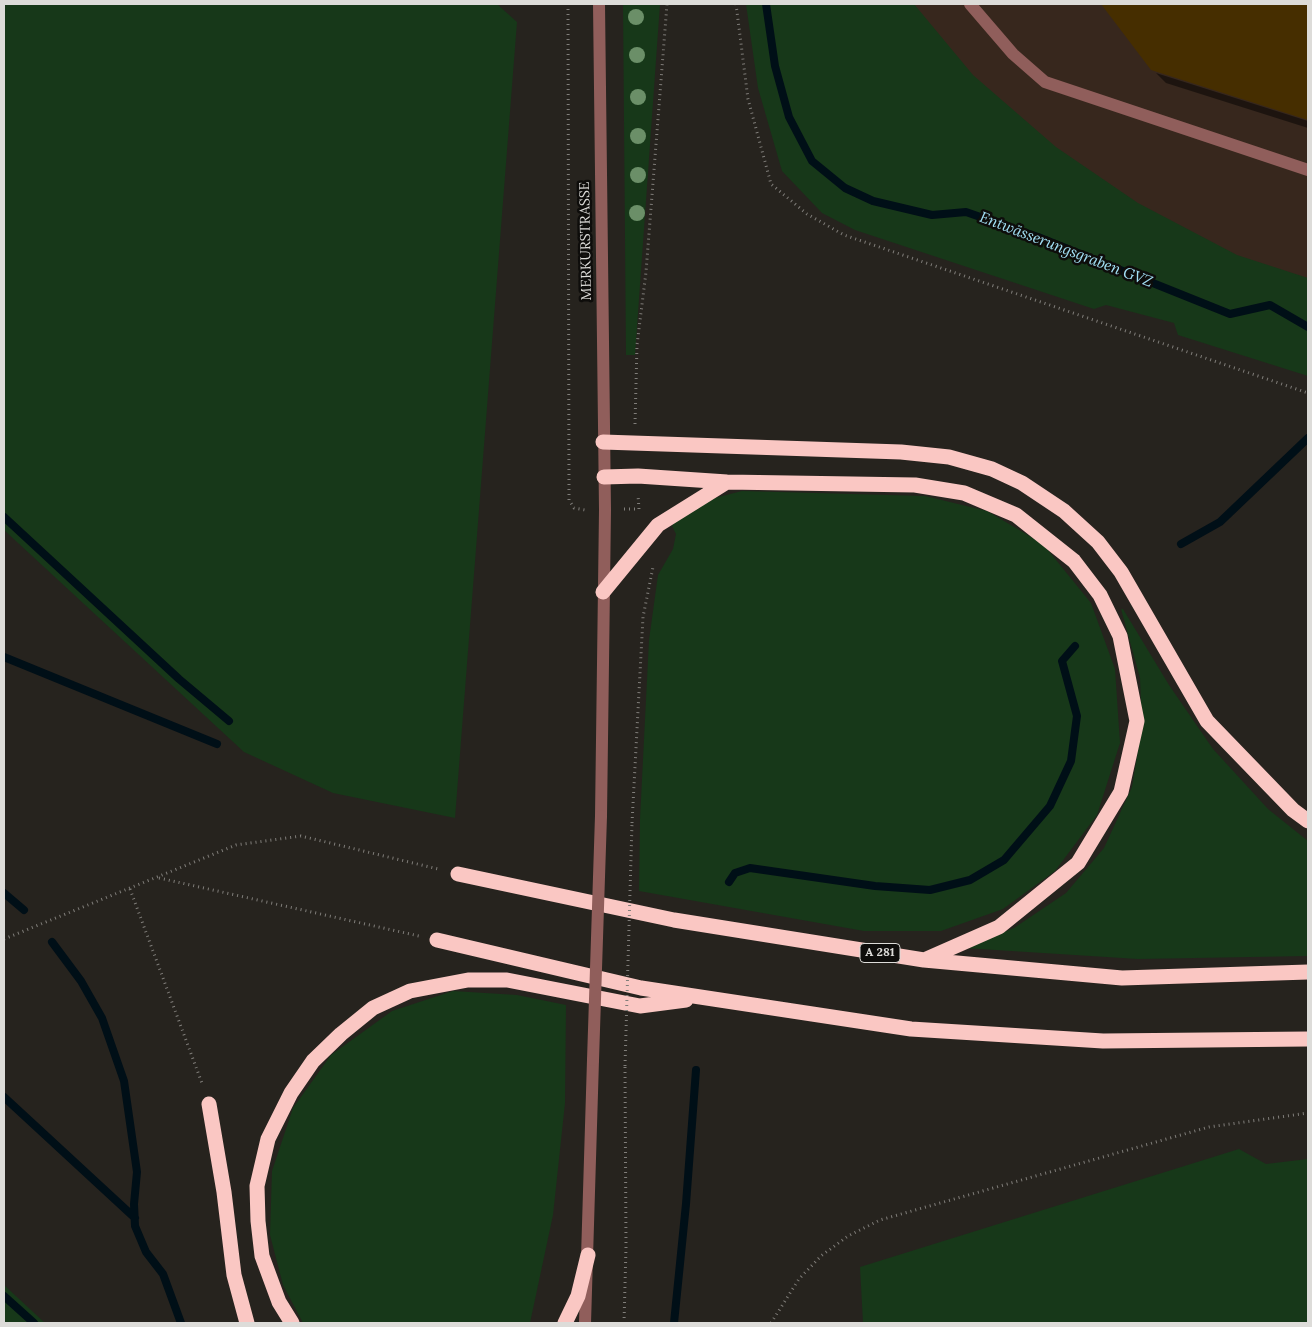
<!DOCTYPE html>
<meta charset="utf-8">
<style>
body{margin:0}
#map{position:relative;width:1312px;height:1327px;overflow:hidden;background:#26231e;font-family:Lora,serif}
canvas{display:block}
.frame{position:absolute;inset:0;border:5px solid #dddcd9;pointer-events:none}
</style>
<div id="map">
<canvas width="1312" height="1327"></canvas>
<div class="frame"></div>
</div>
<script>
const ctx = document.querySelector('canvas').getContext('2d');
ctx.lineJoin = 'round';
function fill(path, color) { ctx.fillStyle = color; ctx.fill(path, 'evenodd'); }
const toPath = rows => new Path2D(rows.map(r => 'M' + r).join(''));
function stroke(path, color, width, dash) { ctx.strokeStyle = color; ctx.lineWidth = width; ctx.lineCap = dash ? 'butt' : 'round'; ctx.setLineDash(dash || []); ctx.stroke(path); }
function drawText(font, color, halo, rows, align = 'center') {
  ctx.font = font + ' Lora,serif'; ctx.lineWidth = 5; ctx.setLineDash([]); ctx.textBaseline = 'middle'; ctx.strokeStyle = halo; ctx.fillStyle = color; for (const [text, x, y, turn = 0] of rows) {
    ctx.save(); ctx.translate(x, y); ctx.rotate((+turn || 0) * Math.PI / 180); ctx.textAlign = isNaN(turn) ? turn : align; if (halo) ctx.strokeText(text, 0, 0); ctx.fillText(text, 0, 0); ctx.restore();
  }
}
const industrial = toPath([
 [898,4,1308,4,1308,291,1077,181]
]);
const green = toPath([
 [4,4,497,4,517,22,455,818,333,793,244,752,4,530],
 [623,4,660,4,635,355,626,355],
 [746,4,914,4,973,75,1056,147,1138,203,1237,255,1308,278,1308,376,1178,335,1174,323,1106,305,1094,309,855,230,822,213,782,171,758,88],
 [742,491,925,496,987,511,1043,544,1091,603,1115,669,1120,743,1097,815,1055,871,1003,909,941,931,864,931,639,891,640,819,649,640,658,575,673,549,676,534,672,526,678,517,707,500],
 [1121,609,1123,609,1169,685,1213,749,1268,809,1308,841,1308,956,1138,959,964,948,1014,928,1066,893,1104,848,1132,787,1142,726,1140,678],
 [453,991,517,995,566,1005,565,1103,553,1215,530,1323,303,1323,283,1285,270,1235,272,1171,293,1108,331,1055,392,1011],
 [1239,1149,1266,1164,1308,1159,1308,1323,863,1323,860,1267],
 [4,1285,45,1323,4,1323]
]);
const shadow = toPath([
 [1103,4,1308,4,1308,119,1152,69],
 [1156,73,1308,121,1308,128,1166,83]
]);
const stream = toPath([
 [766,4,775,66,789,117,812,161,845,188,873,201,932,215,966,212,1038,237,1230,314,1270,305,1308,327],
 [4,517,179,679,229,721],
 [1181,544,1220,522,1308,438],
 [4,657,217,744],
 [729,882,735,873,750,868,875,886,930,890,970,880,1004,860,1050,806,1071,761,1077,716,1062,661,1075,646],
 [4,893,24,910],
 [52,942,81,981,102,1018,124,1081,137,1172,134,1204,135,1226,146,1252,163,1274,181,1323],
 [4,1097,135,1218],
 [4,1296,34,1323],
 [674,1323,686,1204,696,1070]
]);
const building = toPath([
 [1101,4,1308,4,1308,120,1151,70]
]);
const path = toPath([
 [568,4,569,500,574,508,585,510],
 [736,4,748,99,771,184,807,214,844,235,1308,393],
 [635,424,637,345,646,272,667,4],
 [624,509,639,509,638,495],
 [632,823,643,617,653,567],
 [159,878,419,936],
 [130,889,203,1086],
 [4,939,236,845,301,836,438,869],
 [624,1323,626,1247,625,1066],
 [771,1323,799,1279,821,1256,848,1236,880,1220,1209,1127,1308,1113]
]);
const minor = toPath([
 [599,4,605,510,601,816],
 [970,4,1013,54,1045,82,1308,170],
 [585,1323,593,1060]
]);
const highway = toPath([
 [603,442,901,452,949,457,992,469,1022,483,1064,511,1098,542,1121,572,1207,721,1293,810,1308,821],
 [604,477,638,476,727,482,915,485,964,493,1016,515,1074,561,1100,595,1120,636,1137,721,1121,792,1078,863,999,927,924,960],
 [603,592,658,525,727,482],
 [458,874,674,920,924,960,1122,978,1308,972],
 [437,940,641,988,911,1029,1103,1041,1308,1039],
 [209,1104,224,1192,234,1275,247,1323],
 [292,1323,279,1302,262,1256,258,1221,257,1186,268,1139,291,1093,313,1061,341,1034,373,1008,410,991,468,980,507,980,640,1006,686,1000],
 [565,1323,578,1296,588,1255]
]);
const pathBridge = toPath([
 [625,1066,632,823]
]);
const minorBridge = toPath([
 [593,1060,601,816]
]);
const trees = [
 [636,17],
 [637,55],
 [638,97],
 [638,136],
 [638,175],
 [637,213]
];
const shields = [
 [880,953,40]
];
const shieldNames = [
 ["A 281",880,953]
];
const streetNames = [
 ["MERKURSTRASSE",586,241,-91]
];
const waterNames = [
 ["Entwässerungsgraben GVZ",1066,250,21]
];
fill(industrial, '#37271d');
fill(green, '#173819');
fill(shadow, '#0007');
stroke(stream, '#000f17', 8);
fill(building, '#462e00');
stroke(path, '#807e7a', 3, [1, 4]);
stroke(minor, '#905e5b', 12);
stroke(highway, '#fac7c3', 15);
stroke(pathBridge, '#807e7a', 3, [1, 4]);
stroke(minorBridge, '#905e5b', 12);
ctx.fillStyle = '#6b8f68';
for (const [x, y] of trees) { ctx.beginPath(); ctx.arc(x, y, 8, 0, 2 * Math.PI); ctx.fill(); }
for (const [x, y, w] of shields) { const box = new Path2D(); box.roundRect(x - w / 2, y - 9.5, w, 19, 4); ctx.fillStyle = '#0e0d0b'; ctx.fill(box); stroke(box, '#dddcd9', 1); }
drawText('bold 12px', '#dddcd9', null, shieldNames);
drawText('14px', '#dddcd9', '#0e0d0b', streetNames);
drawText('italic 15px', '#a3e1f6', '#0e0d0b', waterNames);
</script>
